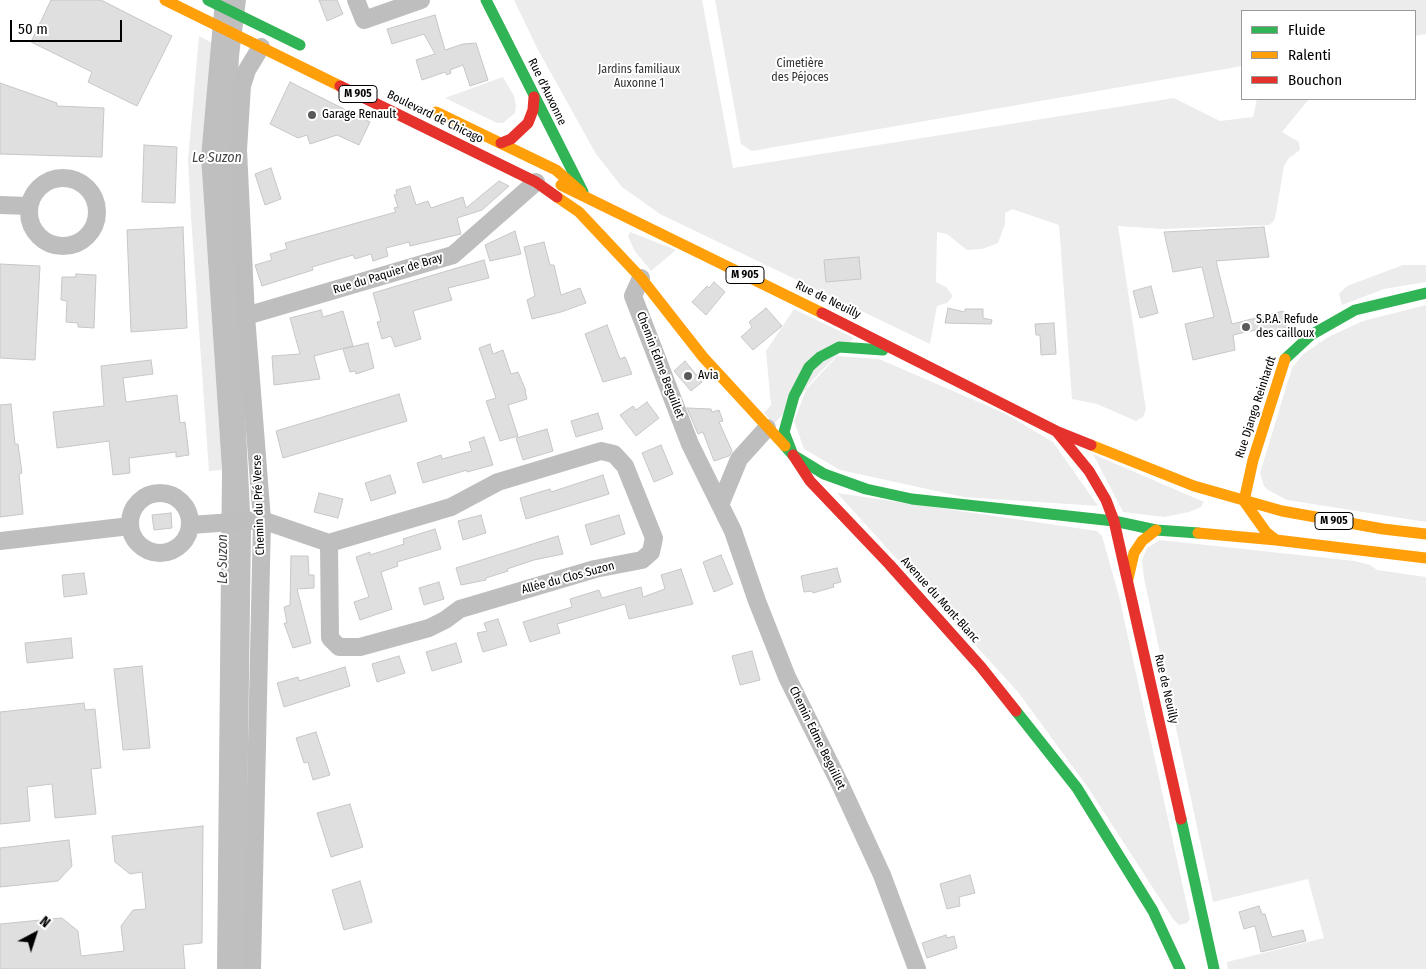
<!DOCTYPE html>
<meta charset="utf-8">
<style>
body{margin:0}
#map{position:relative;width:1426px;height:969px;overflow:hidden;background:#fff;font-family:"Fira Sans Condensed",sans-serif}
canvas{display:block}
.legend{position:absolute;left:1241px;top:10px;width:175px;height:90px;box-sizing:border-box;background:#fff;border:1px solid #999;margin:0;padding:6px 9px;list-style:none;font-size:15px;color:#000}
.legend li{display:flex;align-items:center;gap:10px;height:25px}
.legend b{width:25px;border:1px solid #999}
.north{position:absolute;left:10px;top:909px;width:50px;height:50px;-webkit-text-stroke:4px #fff;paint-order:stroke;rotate:40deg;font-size:14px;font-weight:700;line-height:20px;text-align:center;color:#000}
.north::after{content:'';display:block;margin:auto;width:18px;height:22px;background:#000;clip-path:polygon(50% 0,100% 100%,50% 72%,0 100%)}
.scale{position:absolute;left:10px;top:20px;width:112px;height:22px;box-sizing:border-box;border:2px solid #000;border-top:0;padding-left:6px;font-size:15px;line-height:18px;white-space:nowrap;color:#000;-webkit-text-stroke:4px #fff;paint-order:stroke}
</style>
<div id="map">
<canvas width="1426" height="969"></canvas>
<ul class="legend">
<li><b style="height:6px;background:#30b455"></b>Fluide</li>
<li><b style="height:6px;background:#ff9f0a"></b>Ralenti</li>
<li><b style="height:6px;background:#e5322d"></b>Bouchon</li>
</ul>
<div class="north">N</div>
<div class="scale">50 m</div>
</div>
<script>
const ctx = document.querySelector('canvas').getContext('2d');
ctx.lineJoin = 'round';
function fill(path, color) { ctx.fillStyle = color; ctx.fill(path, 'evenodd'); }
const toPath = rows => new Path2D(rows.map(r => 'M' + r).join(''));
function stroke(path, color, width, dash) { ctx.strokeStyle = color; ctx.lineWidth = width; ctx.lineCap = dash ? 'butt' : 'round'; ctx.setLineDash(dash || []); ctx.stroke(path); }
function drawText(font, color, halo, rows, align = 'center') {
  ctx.font = font + ' "Fira Sans Condensed",sans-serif'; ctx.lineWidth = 4; ctx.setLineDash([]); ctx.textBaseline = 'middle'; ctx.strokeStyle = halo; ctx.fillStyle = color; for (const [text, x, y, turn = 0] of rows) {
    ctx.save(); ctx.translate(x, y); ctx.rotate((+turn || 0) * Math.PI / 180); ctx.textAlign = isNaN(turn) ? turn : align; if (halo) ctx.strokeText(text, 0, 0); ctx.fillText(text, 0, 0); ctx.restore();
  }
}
const green = toPath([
 [514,0,702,0,733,168,1174,98,1220,121,1253,117,1257,99,1309,99,1282,132,1299,142,1300,150,1289,158,1284,166,1276,213,1274,221,1269,225,1161,229,1118,226,1146,410,1143,417,1136,421,1097,404,1072,399,1059,225,1012,209,1005,213,1005,224,998,243,982,249,967,250,947,234,937,232,936,282,946,287,953,296,947,303,937,306,930,344,660,214,622,187,596,154,537,48],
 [715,0,1426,0,1426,34,1415,36,1415,11,1242,11,1242,66,752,151,741,144],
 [199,36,212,43,201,157,222,470,209,471,191,217,188,160],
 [503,77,514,96,516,106,515,113,503,123,497,123,445,98],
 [630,232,676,250,651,271,634,250,628,236],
 [1403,265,1426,265,1426,282,1384,289,1342,305,1339,294,1347,286],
 [1426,305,1426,522,1287,500,1268,490,1264,486,1260,473,1292,368,1303,354,1330,336,1363,321],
 [794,309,854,338,774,424,764,413,771,405,766,351],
 [836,356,879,359,1004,413,1053,442,1098,506,964,497,840,470,804,449,794,421,808,385],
 [1093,454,1204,502,1201,507,1189,512,1164,517,1123,512],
 [837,493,1097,531,1102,536,1119,596,1190,919,1187,923,1179,925,1173,919,1089,789,1018,692],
 [1160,540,1355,561,1370,565,1377,570,1426,577,1426,969,1228,969,1227,962,1324,938,1308,879,1213,902,1144,578,1142,560,1147,548]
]);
const water = toPath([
 [215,0,246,0,239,56,233,168,251,531,245,969,217,969,222,470,201,157]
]);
const building = toPath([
 [51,0,101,0,172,36,137,106,88,82,92,72,31,42,51,0],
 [319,0,337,0,343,14,327,21,319,0],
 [435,15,445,50,463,44,476,43,488,80,470,86,463,65,450,70,451,73,447,75,445,72,422,80,416,60,435,54,424,34,392,44,387,29,435,15],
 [290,82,370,122,359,145,337,135,310,144,307,135,298,138,270,124,290,82],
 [0,83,57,103,57,106,104,108,102,157,0,154,0,83],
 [144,145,177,147,175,203,142,202,144,145],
 [271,168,281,199,265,205,255,174,271,168],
 [499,181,509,186,482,210,457,218,461,234,410,246,409,242,386,248,388,256,373,261,371,254,355,259,353,255,312,267,313,270,262,286,255,265,272,260,270,254,287,249,285,243,396,212,394,208,398,207,394,195,397,194,396,190,410,186,416,205,428,201,431,208,463,197,466,208,499,181],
 [183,227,187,328,131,332,127,230,183,227],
 [1264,227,1269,257,1216,261,1232,324,1283,311,1285,317,1301,313,1304,323,1261,334,1260,329,1233,335,1235,350,1193,360,1185,324,1214,317,1202,267,1173,272,1164,232,1264,227],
 [515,231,521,254,490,261,485,245,515,231],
 [544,242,550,265,554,265,561,295,580,288,586,303,561,312,532,319,527,300,535,296,524,247,544,242],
 [859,257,861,279,826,282,824,260,859,257],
 [484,260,489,278,448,288,452,300,413,311,421,339,395,347,391,336,382,339,377,322,381,321,373,293,484,260],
 [0,264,40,266,35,360,0,358,0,264],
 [76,274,96,275,94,328,78,327,78,323,66,322,67,301,61,300,62,277,76,277,76,274],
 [714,282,725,292,706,315,692,302,707,286,709,288,714,282],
 [1151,286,1158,313,1140,318,1133,291,1151,286],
 [766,308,782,326,753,350,741,337,752,327,749,322,766,308],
 [948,308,965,312,965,309,983,309,983,318,992,320,991,324,945,323,948,308],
 [321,310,323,317,343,311,353,346,314,356,320,379,274,385,272,356,300,354,290,318,321,310],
 [1054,323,1056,354,1041,355,1040,335,1036,335,1035,324,1054,323],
 [607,325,620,359,625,357,632,374,603,382,585,334,607,325],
 [368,343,374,368,356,374,355,371,350,372,343,349,368,343],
 [490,344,493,354,503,350,511,374,518,372,526,391,525,391,527,399,508,405,518,436,500,441,486,401,496,398,479,348,490,344],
 [151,360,153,374,123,378,126,402,177,395,180,423,185,422,189,455,176,457,176,452,129,458,130,473,113,475,109,441,57,448,53,412,104,406,101,366,151,360],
 [685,361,702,382,691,391,674,371,685,361],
 [399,394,407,421,283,458,276,431,399,394],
 [647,402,659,418,636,436,620,415,633,406,636,410,647,402],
 [11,404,15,444,18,444,22,473,19,474,23,514,0,517,0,405,11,404],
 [687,408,711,409,712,412,719,410,723,421,719,422,732,451,729,456,714,461,703,432,698,434,687,408],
 [598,413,603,429,576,437,571,421,598,413],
 [547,429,553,451,523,460,516,438,547,429],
 [484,437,493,465,467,472,467,470,423,483,417,463,441,455,442,459,472,451,469,442,484,437],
 [661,445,673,474,654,482,642,453,661,445],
 [390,475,396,493,371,501,365,483,390,475],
 [603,475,609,494,526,519,520,498,550,489,551,492,603,475],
 [319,493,343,499,338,518,314,512,319,493],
 [171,513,172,528,154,530,152,515,171,513],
 [481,515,486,533,463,540,458,521,481,515],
 [619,515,625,534,591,545,585,525,619,515],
 [435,529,441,549,397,562,398,566,381,572,392,609,360,620,354,602,369,597,356,557,370,552,370,555,404,544,403,539,435,529],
 [558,536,563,554,534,560,507,569,508,571,486,578,486,580,461,585,456,568,558,536],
 [721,555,733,584,714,592,703,562,721,555],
 [291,556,308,556,309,575,314,575,314,588,297,589,311,643,293,648,284,623,287,623,284,607,290,605,291,556],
 [837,568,841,582,833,584,834,587,813,593,812,591,804,592,801,576,837,568],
 [681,569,693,604,629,619,625,604,557,624,560,633,530,642,523,622,572,607,570,599,599,590,602,598,641,587,643,597,665,589,661,575,681,569],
 [84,573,87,594,64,597,62,575,84,573],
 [439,582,444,599,424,605,419,588,439,582],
 [498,619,507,645,483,652,477,633,487,631,484,623,498,619],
 [71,638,73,658,27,663,25,643,71,638],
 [456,643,462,662,432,671,426,652,456,643],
 [752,651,760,680,740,685,732,656,752,651],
 [399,656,405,673,377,682,372,664,399,656],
 [142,666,150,748,123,750,114,669,142,666],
 [345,667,350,686,284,707,277,683,298,677,299,681,345,667],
 [84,703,85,710,95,709,101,768,91,769,96,814,55,818,52,784,27,787,30,821,0,824,0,712,84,703],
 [316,732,330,775,313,780,308,762,304,763,296,738,316,732],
 [350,804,363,847,331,857,317,813,350,804],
 [203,826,202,943,183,945,185,969,0,969,0,924,62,918,78,931,81,956,124,951,121,926,133,910,146,909,142,872,130,874,115,862,112,836,203,826],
 [69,840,72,866,58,881,0,887,0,848,69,840],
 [970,875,975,893,959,897,960,906,947,909,940,884,970,875],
 [360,881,372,922,344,930,332,890,360,881],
 [1259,906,1262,914,1265,914,1272,937,1303,930,1306,941,1261,952,1255,926,1244,929,1239,912,1259,906],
 [946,935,947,938,954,936,957,948,927,958,922,943,946,935]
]);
const street = toPath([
 [356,0,364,20,421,0],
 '29 212a34 34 0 1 1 68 0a34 34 0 1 1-68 0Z',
 [0,205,29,206],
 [641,278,633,296,690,444,733,531,757,601,787,677,840,784,882,875,917,969],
 [246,316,453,255,536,182],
 '130 523a30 30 0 1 1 60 0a30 30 0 1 1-60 0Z',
 [720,505,739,459,767,428],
 [190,525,262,520,329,543,451,507,498,482,601,451,614,454,625,466,654,538,651,552,642,560,595,569,460,609,445,620,429,628,360,647,339,647,330,638,329,543],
 [0,541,130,526],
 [252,969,262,520,246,316,238,150,242,86,247,70,261,47]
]);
const fast = toPath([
 [208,0,300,45],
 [486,0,583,192],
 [1285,359,1311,335,1355,310,1426,293],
 [785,446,793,455,824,474,866,489,912,499,1114,521,1156,530,1198,533],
 [793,455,784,432,794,396,809,367,820,357,839,347,883,350],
 [1016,711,1077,788,1153,911,1180,969],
 [1181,819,1214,969]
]);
const slow = toPath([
 [165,0,340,86],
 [436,112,556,170,581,192],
 [561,185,822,313],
 [557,197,579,212,641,278,703,357,785,446],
 [1091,445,1194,486,1282,511,1383,529,1426,534],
 [1198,533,1276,540,1426,558],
 [1276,540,1266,532,1244,501,1253,460,1285,359],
 [1128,579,1134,553,1142,541,1156,530]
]);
const jam = toPath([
 [340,86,536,182,557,197],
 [501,143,511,139,528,123,533,110,534,97],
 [822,313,1056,431,1091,445],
 [1057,432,1089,471,1106,500,1114,521],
 [793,455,810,481,889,564,981,667,1016,711],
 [1114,521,1181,819]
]);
const markers = [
 [312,115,5,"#595959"],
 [1246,327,5,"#595959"],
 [688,376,5,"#595959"]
];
const shields = [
 [358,94,38],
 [745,275,38],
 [1334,521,38]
];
const shieldNames = [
 ["M 905",358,94],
 ["M 905",745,275],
 ["M 905",1334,521]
];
const parkNames = [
 ["Cimetière",800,64],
 ["des Péjoces",800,78],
 ["Jardins familiaux",639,70],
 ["Auxonne 1",639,84]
];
const streetNames = [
 ["Rue d'Auxonne",547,92,64],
 ["Boulevard de Chicago",435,117,26],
 ["Rue du Paquier de Bray",388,274,-17],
 ["Rue de Neuilly",828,300,26],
 ["Chemin Edme Beguillet",660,365,69],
 ["Rue Django Reinhardt",1256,407,-72],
 ["Chemin du Pré Verse",259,505,-92],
 ["Allée du Clos Suzon",568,578,-15],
 ["Avenue du Mont-Blanc",940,600,48],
 ["Rue de Neuilly",1166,689,77],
 ["Chemin Edme Beguillet",817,738,64]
];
const poiNames = [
 ["Garage Renault",322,115],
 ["S.P.A. Refude",1256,320],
 ["des cailloux",1256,334],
 ["Avia",698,376]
];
const waterNames = [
 ["Le Suzon",217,158],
 ["Le Suzon",223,559,-90]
];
fill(green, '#ececec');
fill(water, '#bfbfbf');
fill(building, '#dfdfdf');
stroke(building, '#c7c7c7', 1);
stroke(street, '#bebebe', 18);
stroke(fast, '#30b455', 11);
stroke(slow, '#ff9f0a', 11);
stroke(jam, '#e5322d', 11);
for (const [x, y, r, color] of markers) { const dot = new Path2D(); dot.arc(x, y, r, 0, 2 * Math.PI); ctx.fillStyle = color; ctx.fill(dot); stroke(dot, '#fff', 2); }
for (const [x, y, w] of shields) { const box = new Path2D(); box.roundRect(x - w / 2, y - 8.5, w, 17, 4); ctx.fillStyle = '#fff'; ctx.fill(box); stroke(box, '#000', 1); }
drawText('bold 11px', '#000', null, shieldNames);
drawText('12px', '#333', '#fff', parkNames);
drawText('12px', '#000', '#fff', streetNames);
drawText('12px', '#000', '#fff', poiNames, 'left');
drawText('italic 14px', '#444', '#fff', waterNames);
</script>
